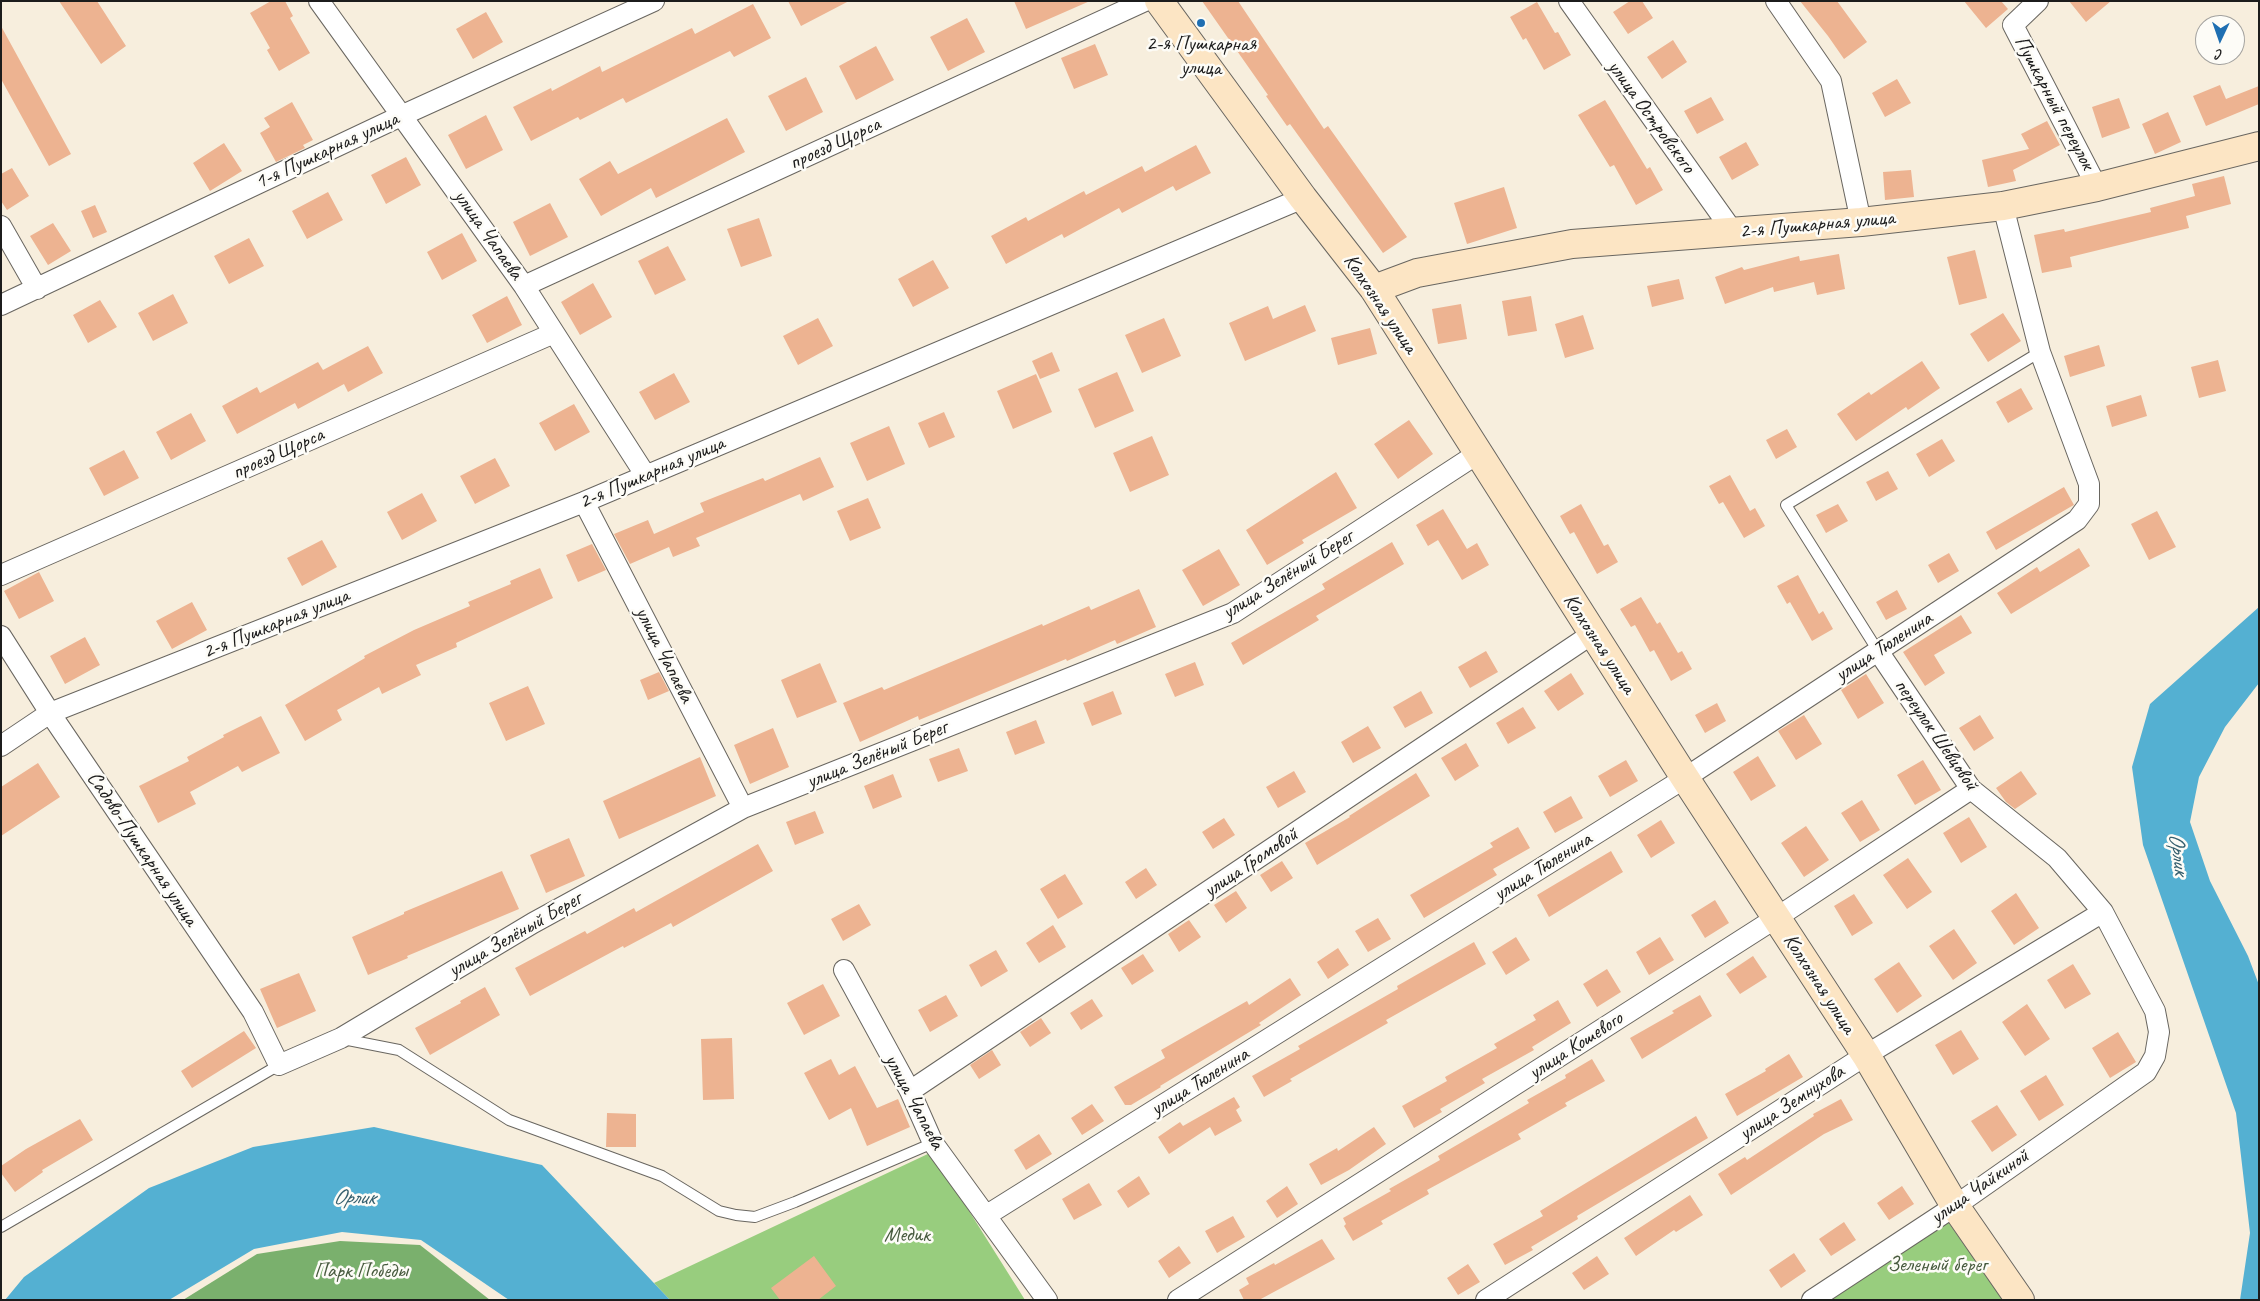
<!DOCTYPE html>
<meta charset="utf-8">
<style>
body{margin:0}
#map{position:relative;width:2260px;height:1301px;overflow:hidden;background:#f7eedd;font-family:Caveat,sans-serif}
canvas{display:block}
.frame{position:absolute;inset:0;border:2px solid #1c1c1c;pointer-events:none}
.north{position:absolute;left:2195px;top:15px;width:50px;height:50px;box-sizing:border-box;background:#fdfcf7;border:1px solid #a3a29f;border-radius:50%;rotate:183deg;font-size:14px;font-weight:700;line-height:20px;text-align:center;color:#1c1c1c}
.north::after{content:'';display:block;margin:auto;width:18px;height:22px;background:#1f6fb2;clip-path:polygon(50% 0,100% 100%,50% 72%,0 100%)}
</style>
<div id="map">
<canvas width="2260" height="1301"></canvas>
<div class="frame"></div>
<div class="north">С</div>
</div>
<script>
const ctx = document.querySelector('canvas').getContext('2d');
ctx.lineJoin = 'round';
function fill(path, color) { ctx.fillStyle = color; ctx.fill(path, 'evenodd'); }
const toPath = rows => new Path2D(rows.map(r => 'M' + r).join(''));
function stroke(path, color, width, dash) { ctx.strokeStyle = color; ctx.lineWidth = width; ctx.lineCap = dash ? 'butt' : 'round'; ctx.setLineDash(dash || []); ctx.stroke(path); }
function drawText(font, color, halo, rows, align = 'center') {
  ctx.font = font + ' Caveat,sans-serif'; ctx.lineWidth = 5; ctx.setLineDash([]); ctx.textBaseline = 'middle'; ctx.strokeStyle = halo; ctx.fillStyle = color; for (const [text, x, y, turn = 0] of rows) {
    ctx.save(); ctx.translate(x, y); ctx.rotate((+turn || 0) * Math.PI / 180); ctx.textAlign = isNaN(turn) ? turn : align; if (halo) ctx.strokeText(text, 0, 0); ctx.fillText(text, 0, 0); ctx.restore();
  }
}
const green = toPath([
 [932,1152,1025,1300,670,1300,654,1283],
 [1946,1219,2003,1300,1826,1300]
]);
const forest = toPath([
 [340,1241,420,1245,490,1300,183,1300,257,1254]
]);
const water = toPath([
 [2259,607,2259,683,2225,727,2199,777,2190,822,2210,881,2248,956,2259,985,2259,1300,2240,1300,2250,1233,2236,1113,2143,845,2132,767,2150,704],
 [374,1127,542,1165,670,1300,509,1300,421,1240,342,1232,254,1249,169,1300,5,1300,24,1277,149,1188,253,1147]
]);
const building = toPath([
 [59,1,97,1,126,46,101,64],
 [271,1,285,1,293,16,290,18,310,53,279,71,267,50,270,48,250,13],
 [788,1,849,1,801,26],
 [1014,1,1090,1,1026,29],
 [1202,1,1238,1,1324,129,1328,126,1407,237,1383,253,1290,124,1287,126,1266,96,1268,95],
 [1630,1,1642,1,1653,18,1628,34,1613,12],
 [1800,1,1837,1,1867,42,1844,59,1828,36],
 [1964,1,2001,1,2008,9,1986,28],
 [2069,1,2111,1,2086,22],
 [1537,2,1555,33,1558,32,1571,55,1544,70,1526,38,1523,40,1510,17],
 [753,4,771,38,734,57,730,51,626,103,623,98,580,120,578,117,531,141,513,107,551,88,552,91,600,66,602,72,692,28,695,34],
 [486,12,503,42,473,59,456,29],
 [967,18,985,52,948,71,930,37],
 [1,26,71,154,49,166,1,79],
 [1673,40,1687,62,1662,79,1647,57],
 [1095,44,1108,75,1074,89,1061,58],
 [876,46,894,80,856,100,839,66],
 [806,77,823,112,786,131,768,96],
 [1897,79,1911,103,1885,117,1872,93],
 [2220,85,2226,99,2259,86,2259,104,2206,126,2193,96],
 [1711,97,1724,120,1697,134,1684,111],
 [2119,98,2130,128,2102,138,2092,107],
 [1605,100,1647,169,1650,167,1663,190,1636,205,1614,165,1610,167,1578,115],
 [292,102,313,140,303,145,305,148,276,162,260,133,270,127,264,118],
 [2168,112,2181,142,2155,154,2142,124],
 [486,115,503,150,466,169,448,135],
 [727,118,745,152,656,198,651,188,601,216,579,179,610,161,618,174],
 [2047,121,2060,145,2013,170,2016,181,1988,187,1982,160,2029,149,2021,134],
 [1746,142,1759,165,1732,180,1719,157],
 [224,143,242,171,210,191,193,163],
 [1196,145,1211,173,1176,191,1173,186,1122,213,1119,208,1064,238,1062,234,1006,264,991,236,1026,217,1028,221,1084,191,1086,195,1142,166,1145,172],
 [406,157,421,185,386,204,371,175],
 [12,168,29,196,7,210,1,201,1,174],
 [1911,170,1914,197,1885,200,1883,172],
 [2224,176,2231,204,2186,216,2189,228,2070,257,2072,267,2042,273,2034,235,2064,229,2065,232,2151,212,2150,208,2195,196,2192,184],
 [1504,187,1517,228,1467,244,1454,203],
 [328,192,343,220,307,239,292,211],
 [550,203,568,237,530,256,513,222],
 [95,205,107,232,93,238,81,211],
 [759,218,772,256,741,267,727,229],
 [53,223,71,251,48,265,30,236],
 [462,233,477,261,442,280,427,252],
 [249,238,264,266,229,284,214,256],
 [668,246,686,280,655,295,638,261],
 [1975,250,1987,298,1959,305,1947,257],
 [1839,254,1845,289,1817,295,1814,282,1774,292,1773,287,1725,304,1715,277,1742,267,1744,270,1799,256,1800,261],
 [933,260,949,288,913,307,898,279],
 [1679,279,1684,299,1652,307,1647,286],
 [593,283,612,317,580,335,561,302],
 [173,294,188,323,153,341,138,313],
 [507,296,522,325,487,343,472,315],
 [1531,296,1537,331,1508,336,1502,301],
 [100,300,117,327,88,343,73,315],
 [1461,304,1467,339,1438,344,1432,309],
 [1305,305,1316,331,1245,361,1229,323,1268,306,1273,319],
 [2003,313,2021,341,1988,362,1970,334],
 [1583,315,1594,349,1565,358,1555,324],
 [818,318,833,346,798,365,783,336],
 [1164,318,1181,356,1142,373,1125,335],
 [1370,328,1377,354,1338,365,1331,338],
 [2099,345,2105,366,2070,377,2064,356],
 [368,346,383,373,348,392,344,384,298,409,295,403,237,434,222,406,257,387,260,393,318,362,323,370],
 [1052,352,1060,371,1040,379,1032,361],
 [2218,360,2226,391,2199,398,2191,367],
 [1922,361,1940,388,1908,410,1906,407,1856,441,1837,414,1869,392,1871,395],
 [1117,372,1134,411,1095,428,1078,389],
 [674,373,690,402,655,420,639,392],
 [1036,374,1052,412,1013,429,997,391],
 [2021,388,2033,409,2008,423,1996,402],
 [2141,395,2147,416,2112,427,2106,406],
 [574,404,590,432,555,451,539,423],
 [944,412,955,437,929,448,918,423],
 [191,413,206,441,171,460,156,432],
 [1409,420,1433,454,1398,479,1374,444],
 [889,426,905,464,867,481,850,443],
 [1787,429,1797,447,1776,459,1766,440],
 [1152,436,1169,475,1130,492,1113,453],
 [1942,439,1955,461,1929,477,1916,454],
 [124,450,139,478,104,496,89,468],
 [820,457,834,487,803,501,800,494,696,538,700,546,673,557,669,547,630,564,614,534,648,520,654,534,704,512,700,503,763,478,765,481],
 [495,458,510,486,475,504,460,476],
 [1888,471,1898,489,1876,501,1866,482],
 [1336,472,1357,508,1302,540,1304,543,1267,565,1246,530],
 [1730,475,1750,511,1755,508,1765,526,1744,538,1723,502,1719,504,1709,486],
 [2064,487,2074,505,2072,506,1996,550,1986,532],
 [422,493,437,521,402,540,387,512],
 [868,498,881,528,850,541,837,511],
 [1581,504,1604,546,1608,544,1618,562,1597,574,1574,532,1570,534,1560,516],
 [1838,504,1848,521,1826,533,1816,515],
 [1443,509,1467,549,1477,543,1489,565,1462,580,1438,540,1428,546,1416,525],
 [2157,511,2176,547,2149,560,2131,524],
 [322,540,337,567,302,586,287,558],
 [1392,542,1404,564,1316,616,1319,620,1243,665,1231,643,1325,589,1322,584],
 [592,544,606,570,578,582,566,555],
 [2079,548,2090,566,2011,614,1997,593,2037,567,2040,572],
 [1219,549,1240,585,1203,606,1182,570],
 [1949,553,1959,571,1938,583,1928,565],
 [540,568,553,598,456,643,457,647,416,665,421,675,382,694,379,687,337,710,342,720,305,741,285,705,365,658,364,656,414,630,470,606,468,602,511,584,510,581],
 [39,572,54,601,19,619,4,591],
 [1798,575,1819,614,1823,611,1833,629,1812,641,1790,602,1787,604,1777,586],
 [1139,589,1156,627,1117,644,1115,640,1067,661,1066,659,919,720,918,716,860,742,843,703,882,687,884,690,1042,624,1043,626,1089,606,1091,610],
 [1897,590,1907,609,1886,620,1876,602],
 [1641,597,1657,624,1660,622,1678,653,1682,651,1692,669,1671,681,1654,650,1650,652,1635,625,1631,627,1620,609],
 [192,602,207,630,172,649,156,621],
 [1961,615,1972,633,1934,655,1945,673,1925,686,1903,652],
 [85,637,100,665,65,684,50,656],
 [1486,651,1498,672,1470,688,1458,667],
 [1195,662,1204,685,1175,697,1165,674],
 [820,663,837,702,797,718,781,680],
 [659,672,669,691,648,700,640,680],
 [1571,673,1584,694,1558,711,1544,691],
 [1866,674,1884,703,1858,719,1841,690],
 [528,686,545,724,506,741,489,703],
 [1113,691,1122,714,1092,726,1083,703],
 [1421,691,1433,713,1405,728,1393,707],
 [1717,703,1726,721,1705,733,1695,715],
 [1523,707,1536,728,1508,744,1496,723],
 [1804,715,1822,744,1796,760,1778,731],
 [1980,715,1994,738,1974,751,1959,728],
 [261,716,280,753,242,772,238,766,190,792,196,804,158,823,139,786,189,761,187,757,224,737,223,735],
 [1036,720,1045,743,1015,755,1006,732],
 [1368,726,1381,748,1353,763,1341,742],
 [773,728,789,767,750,784,734,745],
 [1466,743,1479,766,1455,781,1441,758],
 [959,748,968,771,938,782,929,759],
 [1758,756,1776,786,1751,801,1733,772],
 [700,757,716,796,619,839,603,801],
 [1626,760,1638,781,1610,797,1598,776],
 [1923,760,1941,790,1915,805,1897,775],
 [38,763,60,797,1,836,1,787],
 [1294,771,1306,792,1278,808,1266,787],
 [2021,771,2037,794,2015,809,2006,802,1996,788],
 [1416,773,1430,796,1317,865,1305,843,1350,817,1349,816],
 [893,774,902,797,873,809,864,786],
 [1571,796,1583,818,1555,833,1543,812],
 [1862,800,1880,830,1860,842,1841,813],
 [815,811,824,833,795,845,786,822],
 [1969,817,1987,847,1961,863,1943,833],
 [1224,818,1235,835,1213,849,1202,832],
 [1661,820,1675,843,1651,858,1637,835],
 [1806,826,1829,860,1804,877,1781,843],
 [1518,827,1530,848,1493,869,1497,875,1424,918,1410,895,1493,847,1490,843],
 [569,838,585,876,546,893,530,855],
 [758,844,773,871,673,927,671,923,624,948,623,946,530,996,515,968,585,931,587,934,634,908,636,912],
 [1611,851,1623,872,1549,917,1537,895],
 [1908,858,1932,892,1907,909,1883,875],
 [1282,861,1293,878,1271,892,1260,875],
 [1146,868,1157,885,1136,899,1125,882],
 [502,871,519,909,407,956,408,958,368,975,352,937,404,914,404,912],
 [1065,874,1083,904,1058,919,1040,889],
 [1236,891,1247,908,1226,923,1214,905],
 [2016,893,2039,928,2014,945,1991,911],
 [1854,894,1873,923,1852,936,1834,906],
 [1715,900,1729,923,1705,938,1691,915],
 [859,904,871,925,843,941,831,919],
 [1378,918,1391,939,1368,952,1355,931],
 [1189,920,1201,937,1179,952,1168,934],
 [1053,925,1066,947,1039,963,1026,943],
 [1954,929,1977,963,1953,980,1929,946],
 [1516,937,1530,960,1506,975,1492,952],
 [1660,937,1674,960,1649,975,1636,952],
 [1474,942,1486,964,1386,1020,1388,1023,1290,1079,1292,1081,1264,1097,1252,1076,1300,1049,1298,1046,1398,989,1397,986],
 [1338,948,1349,965,1328,979,1317,962],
 [996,950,1008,971,981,987,969,965],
 [1143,954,1154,971,1132,985,1121,968],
 [1753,956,1767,977,1740,994,1726,974],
 [1899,962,1922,996,1897,1013,1874,979],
 [2073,964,2091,994,2065,1009,2047,980],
 [1607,969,1621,992,1597,1007,1583,984],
 [299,973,316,1011,277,1028,260,989],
 [1290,978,1301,995,1259,1023,1261,1025,1160,1086,1161,1087,1131,1105,1125,1105,1114,1087,1165,1058,1161,1050,1247,1001,1249,1005],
 [823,984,840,1016,804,1035,787,1003],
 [485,987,500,1015,430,1055,415,1028,461,1003,460,1001],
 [946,995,958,1016,930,1032,918,1010],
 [1700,995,1712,1016,1642,1059,1630,1038,1674,1013,1672,1011],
 [1092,999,1103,1016,1081,1030,1070,1013],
 [1558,1000,1571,1023,1532,1047,1534,1050,1482,1079,1485,1083,1440,1109,1442,1112,1414,1128,1402,1106,1447,1081,1445,1077,1497,1048,1494,1044,1536,1020,1533,1015],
 [2027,1004,2050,1039,2025,1056,2002,1022],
 [1041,1018,1051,1033,1030,1047,1020,1032],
 [1961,1030,1979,1059,1953,1075,1935,1045],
 [244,1031,256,1048,192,1088,181,1071],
 [2118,1032,2136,1062,2110,1078,2092,1048],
 [732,1038,734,1099,703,1100,701,1039],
 [992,1050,1001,1065,979,1079,970,1065],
 [1789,1054,1803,1077,1737,1116,1725,1094,1766,1071,1765,1069],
 [831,1059,839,1075,855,1066,877,1108,898,1099,910,1127,867,1146,851,1108,829,1120,804,1073],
 [1592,1059,1605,1081,1565,1103,1567,1106,1518,1134,1521,1139,1427,1190,1429,1194,1381,1221,1383,1224,1353,1241,1344,1226,1346,1224,1343,1218,1391,1191,1389,1189,1440,1160,1438,1156,1529,1103,1527,1100,1566,1078,1565,1075],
 [2046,1075,2064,1105,2039,1121,2020,1091],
 [1234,1097,1240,1107,1236,1110,1242,1121,1215,1136,1210,1127,1169,1154,1158,1137,1180,1122,1183,1126],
 [1841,1099,1853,1120,1824,1134,1731,1195,1718,1174,1745,1157,1747,1160,1814,1116,1813,1114],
 [1092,1104,1104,1121,1082,1135,1071,1118],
 [1997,1105,2017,1135,1992,1152,1971,1121],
 [607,1113,636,1114,636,1147,606,1147],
 [1696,1116,1708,1138,1577,1216,1578,1219,1531,1247,1533,1250,1505,1265,1493,1244,1543,1216,1540,1211],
 [80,1119,93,1140,42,1170,43,1172,15,1192,1,1173,1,1166,26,1149],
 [1374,1127,1386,1144,1349,1170,1321,1185,1309,1164,1337,1148,1338,1151],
 [1039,1134,1052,1154,1026,1170,1014,1150],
 [1139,1176,1150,1194,1128,1208,1117,1191],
 [1089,1183,1102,1205,1074,1220,1062,1199],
 [1287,1186,1298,1204,1277,1218,1266,1201],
 [1902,1186,1914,1204,1889,1220,1877,1203],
 [1690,1195,1703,1215,1676,1232,1674,1230,1636,1256,1624,1238],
 [1233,1216,1245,1237,1217,1253,1205,1231],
 [1844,1222,1856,1240,1831,1256,1819,1239],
 [1322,1239,1335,1259,1259,1300,1244,1300,1239,1290,1249,1284,1246,1278,1274,1263,1275,1265],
 [1179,1246,1191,1263,1169,1278,1158,1261],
 [1794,1253,1806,1271,1781,1288,1769,1270],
 [814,1256,836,1286,818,1300,780,1300,771,1288],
 [1597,1256,1609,1274,1584,1290,1572,1273],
 [1468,1264,1480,1282,1458,1295,1447,1278]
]);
const lane = toPath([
 [1878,651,1786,505,2040,352],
 [343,1039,399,1050,509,1120,662,1176,719,1211,736,1215,755,1217,795,1202,933,1143],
 [1,1227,279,1065]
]);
const street = toPath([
 [319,1,524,286,646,476],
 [1569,1,1734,233],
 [1776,1,1831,81,1861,222],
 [2038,1,2013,25,2097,187],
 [1,226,37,289],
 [524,286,1145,1],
 [1,305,403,115,654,1],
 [584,502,743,808],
 [1,575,554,333],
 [1,636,50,713,253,1012,279,1065,341,1038,533,923,743,808,1233,613,1477,454],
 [1,746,50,713,584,502,1303,198],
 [844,970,910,1091,933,1143,1047,1300],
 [910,1091,1592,634],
 [987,1215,1685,778,2077,520,2089,504,2089,484,2040,352,2003,206],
 [1178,1300,1776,918,1971,789],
 [1486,1300,1866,1055,2103,912],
 [1812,1300,1955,1206,2146,1072,2155,1056,2159,1032,2155,1011,2103,912,2057,858,1971,789,1878,651]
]);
const secondary = toPath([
 [1159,1,1303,198,1374,289,1685,778,1866,1055,1955,1206,2020,1300],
 [1374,289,1417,273,1572,244,1861,222,2003,206,2097,187,2259,146]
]);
const markers = [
 [1201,23,5,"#1f6fb2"]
];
const poiNames = [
 ["2-я Пушкарная",1201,44],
 ["улица",1201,68]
];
const streetNames = [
 ["Пушкарный переулок",2054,103,62],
 ["улица Островского",1651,117,54],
 ["проезд Щорса",835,144,-25],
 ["1-я Пушкарная улица",327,151,-25],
 ["2-я Пушкарная улица",1817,225,-5],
 ["улица Чапаева",488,235,55],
 ["Колхозная улица",1380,304,56],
 ["проезд Щорса",278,454,-24],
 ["2-я Пушкарная улица",652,473,-23],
 ["улица Зелёный Берег",1288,575,-32],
 ["2-я Пушкарная улица",276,624,-22],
 ["Колхозная улица",1599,644,57],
 ["улица Тюленина",1884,647,-33],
 ["улица Чапаева",664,655,63],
 ["переулок Шевцовой",1936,735,55],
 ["улица Зелёный Берег",877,755,-22],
 ["Садово-Пушкарная улица",142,849,56],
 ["улица Громовой",1251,863,-34],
 ["улица Тюленина",1543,867,-32],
 ["улица Зелёный Берег",515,935,-30],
 ["Колхозная улица",1819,984,57],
 ["улица Кошевого",1576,1046,-33],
 ["улица Тюленина",1200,1082,-32],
 ["улица Чапаева",914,1102,62],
 ["улица Земнухова",1792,1103,-33],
 ["улица Чайкиной",1980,1187,-35]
];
const parkNames = [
 ["Медик",907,1235],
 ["Зеленый берег",1937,1265],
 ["Парк Победы",361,1271]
];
const waterNames = [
 ["Орлик",2178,854,82],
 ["Орлик",354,1198,1]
];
fill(green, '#98cd7e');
fill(forest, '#7ab06d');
fill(water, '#54b0d2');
fill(building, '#edb391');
stroke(lane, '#696660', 12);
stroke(street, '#696660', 22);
stroke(secondary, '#696660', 30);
stroke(lane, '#fff', 10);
stroke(street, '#fff', 20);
stroke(secondary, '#fce5c4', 28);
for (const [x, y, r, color] of markers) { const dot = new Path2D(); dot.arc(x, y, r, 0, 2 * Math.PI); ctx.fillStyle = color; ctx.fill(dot); stroke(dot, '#fdfcf7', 2); }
drawText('21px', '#1c1c1c', '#fdfcf7', poiNames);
drawText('21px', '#1c1c1c', '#fdfcf7', streetNames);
drawText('21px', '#475a3e', '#fdfcf7', parkNames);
drawText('italic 22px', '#355f6e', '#fdfcf7', waterNames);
</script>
